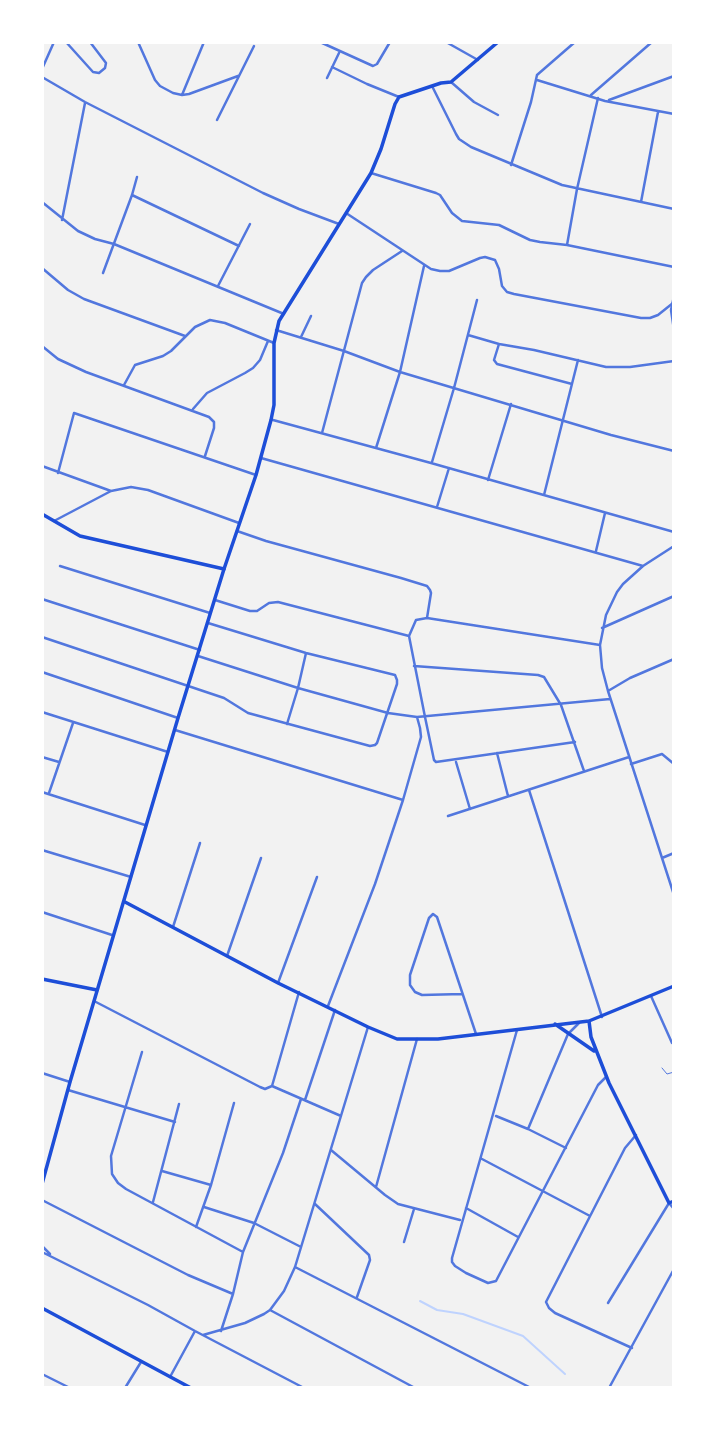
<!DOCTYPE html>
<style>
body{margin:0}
#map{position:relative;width:716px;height:1430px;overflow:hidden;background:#f2f2f2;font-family:"Fira Sans Condensed",sans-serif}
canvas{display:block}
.frame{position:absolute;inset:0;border:44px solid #fff;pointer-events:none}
</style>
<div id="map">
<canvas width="716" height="1430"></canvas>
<div class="frame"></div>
</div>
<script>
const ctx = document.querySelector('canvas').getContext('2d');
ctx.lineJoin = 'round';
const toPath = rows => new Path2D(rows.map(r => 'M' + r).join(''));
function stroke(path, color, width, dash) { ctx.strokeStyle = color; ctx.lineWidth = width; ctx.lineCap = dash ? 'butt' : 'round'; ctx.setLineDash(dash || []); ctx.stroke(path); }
const stream = toPath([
 [420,1301,437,1310,463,1314,523,1336,565,1374]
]);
const service = toPath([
 [662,1068,667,1074,674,1072]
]);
const minor = toPath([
 [66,42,93,72,99,73,105,68,106,63,90,42],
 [138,42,155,80,160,86,173,93,182,95,189,94,238,76],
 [320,42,373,66,377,64,390,42],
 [446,42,478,60],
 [332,67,367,84,399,97],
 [42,69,54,42],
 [42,77,85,102,263,193,299,209,339,224],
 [327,78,339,53],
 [537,80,605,101,674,114],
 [451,82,474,102,498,115],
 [432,86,456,134,459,139,471,147,562,185,674,209],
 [182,95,204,42],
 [591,95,652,42],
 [609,100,674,76],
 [217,120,254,46],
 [511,165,531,102,537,75,575,42],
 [371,173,436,193,440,195,452,213,462,221,499,225,530,240,540,242,567,245,674,267],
 [132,195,239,246],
 [42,202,78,231,95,239,114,244,284,314],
 [641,202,658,112],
 [346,213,431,269,440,271,449,271,480,258,485,257,495,260,499,269,502,286,507,292,514,294,641,318,650,318,658,315,673,303],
 [62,220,85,103],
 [567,245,577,189,598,98],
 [42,268,68,290,84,299,185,336],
 [103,273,132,195,137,177],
 [218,286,250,224],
 [276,330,344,351,400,372,611,435,674,451],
 [468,335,499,344,534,350,606,367,630,367,674,361],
 [301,337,311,316],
 [499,344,494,360,497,364,572,384],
 [42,346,58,359,86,372,209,417,214,422,214,428,205,456],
 [124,385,135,365,163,356,171,351,195,327,210,320,225,323,274,343],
 [193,409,207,393,245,373,253,368,260,360,268,341],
 [273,420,431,463,674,532],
 [322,433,362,283,366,277,373,270,402,251],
 [376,448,400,372,424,266],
 [261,458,643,566],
 [432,462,454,388,477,300],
 [42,466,111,491],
 [58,473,74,413,256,475],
 [488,480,511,404],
 [544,495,578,360],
 [437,507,449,468],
 [54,521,111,491,131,487,148,490,239,523],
 [237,531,266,541,401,578,427,586,430,590,431,593,427,618,416,620,409,636,425,717,434,760,436,762,575,742],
 [674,546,643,566,623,584,617,592,606,615,600,645,602,668,608,691,674,895],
 [596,551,605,513],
 [60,566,210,613],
 [42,599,200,650],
 [215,600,250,611,257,611,269,603,278,602,409,636],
 [427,618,600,645],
 [602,628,674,596],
 [42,637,224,698,248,713,370,746,375,745,377,743,397,684,397,680,395,675,306,653,208,623],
 [198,656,298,688,388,713,417,717,610,699],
 [414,666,538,675,544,677,561,705,584,771],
 [42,672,178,718],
 [608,691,630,678,674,659],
 [42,712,168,752],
 [287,724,298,688,306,653],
 [175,730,403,800],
 [497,753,508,796],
 [42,757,59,762],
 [456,762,470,809],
 [631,764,662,754,674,764],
 [529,790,602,1017],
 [42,792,145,825],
 [49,793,73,723],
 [448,816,629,757],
 [42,850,131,877],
 [662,858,674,853],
 [42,912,112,935],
 [173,927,200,843],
 [227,956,261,858],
 [278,983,317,877],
 [462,994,422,995,415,992,410,985,410,975,429,918,433,914,437,917,476,1034],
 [651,996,672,1043],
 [94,1001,260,1087,265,1089,272,1086,341,1116],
 [328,1006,375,884,403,800,421,737,420,728,417,717],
 [517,1030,452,1258,452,1262,455,1266,466,1273,488,1283,496,1281,598,1085,606,1077],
 [142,1052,111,1156,112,1174,118,1183,126,1189,243,1252],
 [42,1073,70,1082],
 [272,1086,299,992],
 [68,1090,175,1122],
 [305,1100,335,1010],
 [496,1116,528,1129,566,1148],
 [528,1129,568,1034,579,1023],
 [331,1150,385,1195,398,1204,460,1220],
 [482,1159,590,1216],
 [162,1171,211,1185],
 [376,1187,417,1039],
 [42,1200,188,1275,233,1294],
 [153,1202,179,1104],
 [315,1204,369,1255,370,1260,357,1297],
 [204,1207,254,1223,301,1247],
 [466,1208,518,1237],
 [196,1227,211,1185,234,1103],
 [404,1242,414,1209],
 [42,1246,50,1254],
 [42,1252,148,1305,195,1331,304,1388],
 [295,1267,531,1388],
 [608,1303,669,1203,674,1209],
 [270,1310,415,1388],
 [221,1331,233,1294,243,1252,283,1153,301,1099],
 [203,1335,245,1323,264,1314,270,1310,284,1291,295,1267,368,1027],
 [632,1348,555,1313,549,1308,546,1302,625,1148,636,1135],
 [42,1374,70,1388],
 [170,1377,195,1331],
 [125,1388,141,1362],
 [609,1388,674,1269]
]);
const tertiary = toPath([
 [671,42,674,43],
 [674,296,671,310,674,330]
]);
const secondary = toPath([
 [42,514,80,536,224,569],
 [125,902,278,983,368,1027,397,1039,438,1039,589,1021,674,986],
 [42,979,97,990],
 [589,1021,591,1037,609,1083,669,1203,674,1201],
 [555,1024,594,1051],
 [42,1308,191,1388]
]);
const primary = toPath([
 [42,1184,70,1082,178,718,224,569,256,475,271,420,274,405,274,343,279,321,371,173,381,149,395,104,399,97,441,83,451,82,498,42]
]);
stroke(stream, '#bfd3fe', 2);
stroke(service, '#5277de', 1);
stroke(minor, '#5277de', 2.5);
stroke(tertiary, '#5277de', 2.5);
stroke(secondary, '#1d4ed8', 3.5);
stroke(primary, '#1d4ed8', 3.5);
</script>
